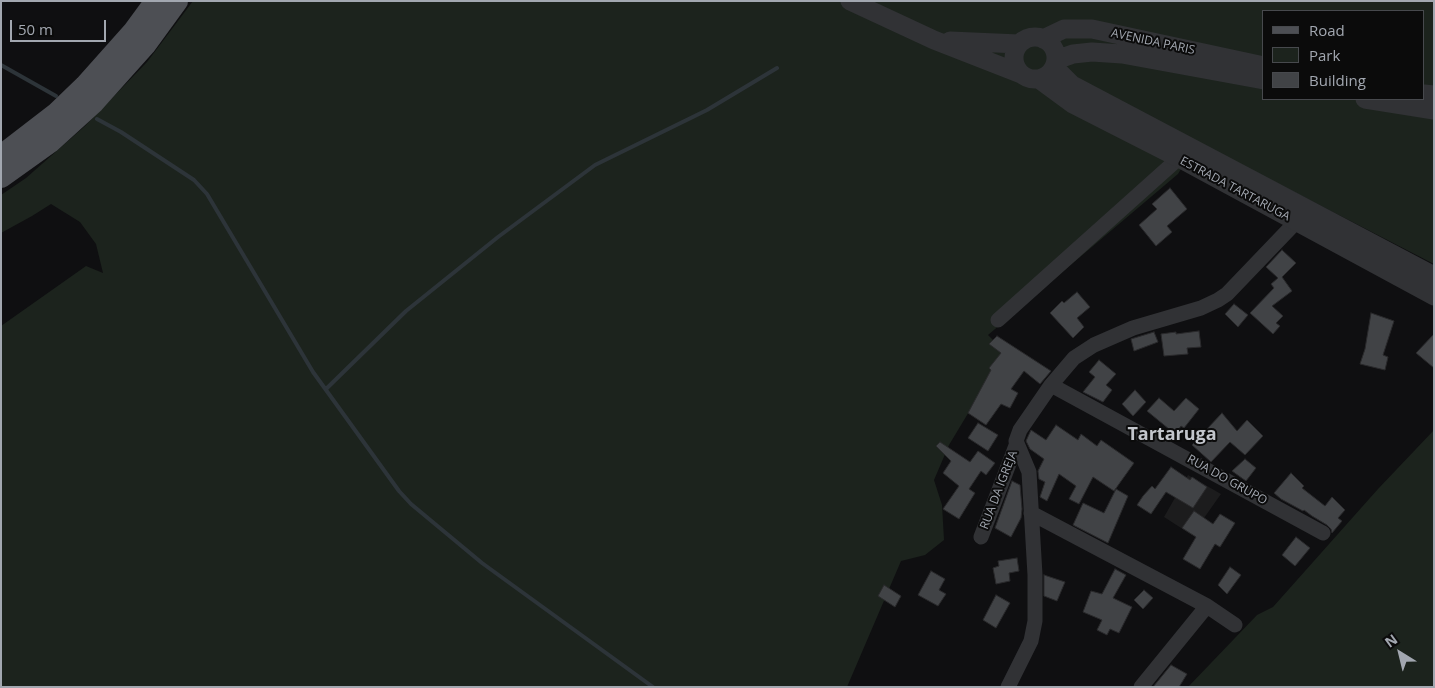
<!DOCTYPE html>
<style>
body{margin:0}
#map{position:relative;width:1435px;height:688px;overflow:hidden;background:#0f0f11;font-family:"Open Sans",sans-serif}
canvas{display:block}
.frame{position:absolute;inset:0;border:2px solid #a2a7b0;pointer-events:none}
.legend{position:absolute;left:1262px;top:10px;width:162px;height:90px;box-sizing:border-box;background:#0b0b0b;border:1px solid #47494d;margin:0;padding:6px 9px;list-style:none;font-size:15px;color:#a2a7b0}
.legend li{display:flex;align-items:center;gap:10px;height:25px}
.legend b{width:25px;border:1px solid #47494d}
.north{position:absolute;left:1375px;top:628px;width:50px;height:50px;-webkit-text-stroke:4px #0b0b0b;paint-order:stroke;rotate:324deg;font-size:14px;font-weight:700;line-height:20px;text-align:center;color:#a2a7b0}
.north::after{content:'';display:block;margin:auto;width:18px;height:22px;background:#a2a7b0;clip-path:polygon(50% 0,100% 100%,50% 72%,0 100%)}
.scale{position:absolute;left:10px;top:20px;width:96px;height:22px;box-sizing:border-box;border:2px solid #a2a7b0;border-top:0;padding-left:6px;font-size:15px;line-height:18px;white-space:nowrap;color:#a2a7b0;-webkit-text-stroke:4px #0b0b0b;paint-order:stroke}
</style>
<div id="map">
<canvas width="1435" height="688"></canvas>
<div class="frame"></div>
<ul class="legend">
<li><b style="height:6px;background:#4d4f54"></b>Road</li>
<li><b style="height:14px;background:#1c231d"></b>Park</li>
<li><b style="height:14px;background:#414346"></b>Building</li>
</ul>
<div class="north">N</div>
<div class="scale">50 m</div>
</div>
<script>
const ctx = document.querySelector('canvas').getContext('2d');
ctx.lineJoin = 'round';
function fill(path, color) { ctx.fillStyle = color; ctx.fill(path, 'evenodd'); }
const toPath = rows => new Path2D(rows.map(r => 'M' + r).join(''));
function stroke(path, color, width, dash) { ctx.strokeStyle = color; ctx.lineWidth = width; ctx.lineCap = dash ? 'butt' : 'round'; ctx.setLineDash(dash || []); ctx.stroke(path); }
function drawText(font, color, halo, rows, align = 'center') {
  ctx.font = font + ' "Open Sans",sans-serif'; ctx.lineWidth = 4; ctx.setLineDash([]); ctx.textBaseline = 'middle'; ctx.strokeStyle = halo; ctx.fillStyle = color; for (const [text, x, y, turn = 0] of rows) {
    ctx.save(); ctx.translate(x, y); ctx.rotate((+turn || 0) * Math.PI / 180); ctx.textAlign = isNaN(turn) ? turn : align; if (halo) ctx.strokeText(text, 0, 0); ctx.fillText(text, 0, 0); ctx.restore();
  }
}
const built = toPath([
 [1188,475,1221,494,1192,535,1164,517]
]);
const green = toPath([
 [193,1,1434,1,1434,264,1197,142,1178,174,988,335,1005,352,949,445,934,480,942,505,944,540,925,555,901,561,847,687,1,687,1,326,86,266,103,273,96,244,80,222,51,204,32,216,1,233,1,195,26,178,85,126,147,62],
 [1264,11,1424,11,1424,99,1264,99],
 [1434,430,1434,687,1188,687,1257,615,1273,607,1378,489]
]);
const stream = toPath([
 [1,65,56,96],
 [97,119,121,132,194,180,207,194,313,372,399,491,411,504,482,563,653,687],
 [326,389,406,311,498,237,595,165,707,110,777,68]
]);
const building = toPath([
 [1170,188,1187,209,1167,226,1172,232,1156,246,1139,225,1157,209,1152,204,1170,188],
 [1282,250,1296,263,1282,277,1292,291,1272,306,1283,316,1276,323,1280,326,1273,334,1250,313,1274,288,1271,284,1278,278,1266,267,1282,250],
 [1077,292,1090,307,1077,318,1084,327,1073,338,1050,313,1062,301,1064,303,1077,292],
 [1234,304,1248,315,1238,327,1225,314,1234,304],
 [1371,313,1394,321,1383,355,1388,357,1385,370,1360,364,1365,349,1371,313],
 [1199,331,1201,347,1187,348,1188,354,1164,356,1161,334,1176,332,1176,334,1199,331],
 [1154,332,1158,342,1134,351,1131,339,1154,332],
 [1434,334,1434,368,1416,353,1434,334],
 [997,336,1051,371,1040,384,1024,371,1011,389,1018,393,1010,408,1001,404,986,425,968,413,991,370,989,368,1001,353,989,344,997,336],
 [1099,360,1116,374,1106,385,1112,390,1103,402,1083,392,1095,377,1089,372,1099,360],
 [1135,390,1146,402,1133,416,1122,404,1135,390],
 [1159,398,1174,411,1186,398,1199,409,1184,428,1181,426,1175,434,1147,411,1159,398],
 [1222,413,1237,431,1247,420,1263,436,1245,455,1230,442,1211,462,1192,445,1222,413],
 [978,423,998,435,988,451,968,438,978,423],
 [1056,425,1078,440,1081,434,1097,446,1101,440,1134,463,1114,491,1093,477,1079,504,1069,499,1076,486,1059,474,1047,501,1040,497,1045,482,1039,479,1038,471,1044,459,1030,449,1026,441,1031,430,1046,440,1056,425],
 [940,442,970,462,978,451,995,463,986,475,981,471,969,489,975,493,959,519,943,509,959,486,943,473,951,461,936,446,940,442],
 [1245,459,1256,468,1246,481,1232,471,1245,459],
 [1171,467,1190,480,1192,477,1207,487,1193,508,1166,492,1151,514,1137,505,1143,496,1152,486,1155,489,1171,467],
 [1291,473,1304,486,1302,488,1325,506,1332,497,1345,510,1338,518,1342,521,1332,533,1331,529,1327,525,1312,516,1304,510,1303,511,1281,499,1274,493,1291,473],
 [1012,481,1020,485,1022,509,1021,518,1011,537,995,528,1012,481],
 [1116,489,1128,496,1108,543,1073,525,1083,503,1104,513,1116,489],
 [1194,511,1213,524,1220,514,1235,523,1220,547,1215,544,1200,569,1183,559,1196,537,1182,528,1194,511],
 [1296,537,1310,548,1295,566,1282,555,1296,537],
 [1017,558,1019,571,1009,573,1010,581,996,584,993,568,999,566,998,561,1017,558],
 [1230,567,1241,575,1227,594,1218,585,1230,567],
 [1115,569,1126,575,1113,598,1132,607,1119,633,1110,629,1107,635,1097,630,1102,620,1083,612,1091,591,1102,594,1115,569],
 [931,571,945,579,939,590,946,594,938,606,918,595,931,571],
 [1044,575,1065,582,1057,601,1044,596,1044,575],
 [884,585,901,596,895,607,878,596,884,585],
 [1144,590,1153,598,1143,609,1134,600,1144,590],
 [996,595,1010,603,996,628,983,620,996,595],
 [1171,665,1187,674,1179,687,1153,687,1171,665]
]);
const minor = toPath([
 [998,320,1179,158],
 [1051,385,1323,533],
 [1031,513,1207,606,1235,625],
 [981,537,1017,443],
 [1008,687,1031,641,1035,621,1035,575,1029,472,1016,441,1020,430,1051,385,1074,358,1094,345,1133,328,1201,308,1218,300,1227,294,1296,222],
 [1141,687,1207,606]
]);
const tertiary = toPath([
 [850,1,934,40,1021,74],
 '1014 58a21 21 0 1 1 42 0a21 21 0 1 1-42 0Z',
 [1043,39,1064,29,1092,29,1264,66],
 [950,41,1019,44],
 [1056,60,1073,54,1092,52,1122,54,1264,80],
 [1054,67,1072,85,1434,276],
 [1039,79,1073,104,1179,158,1434,296],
 [1424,94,1434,95],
 [1365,99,1434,110]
]);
const primary = toPath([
 [1,156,57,113,85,86,134,31,156,1],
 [1,177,50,142,94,102,145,45,177,1]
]);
const streetNames = [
 ["AVENIDA PARIS",1153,42,12],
 ["ESTRADA TARTARUGA",1235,189,28],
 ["RUA DO GRUPO",1227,480,29],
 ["RUA DA IGREJA",999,490,-69]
];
const districtNames = [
 ["Tartaruga",1172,435]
];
fill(built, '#1c1c1d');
fill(green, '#1c231d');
stroke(stream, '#2d3439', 4);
fill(building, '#414346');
stroke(building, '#2a2a2c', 1);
stroke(minor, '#313235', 15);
stroke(tertiary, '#313235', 19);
stroke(primary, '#4d4f54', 22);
drawText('12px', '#a2a7b0', '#0b0b0b', streetNames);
drawText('bold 18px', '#c3c6cc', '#0b0b0b', districtNames);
</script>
